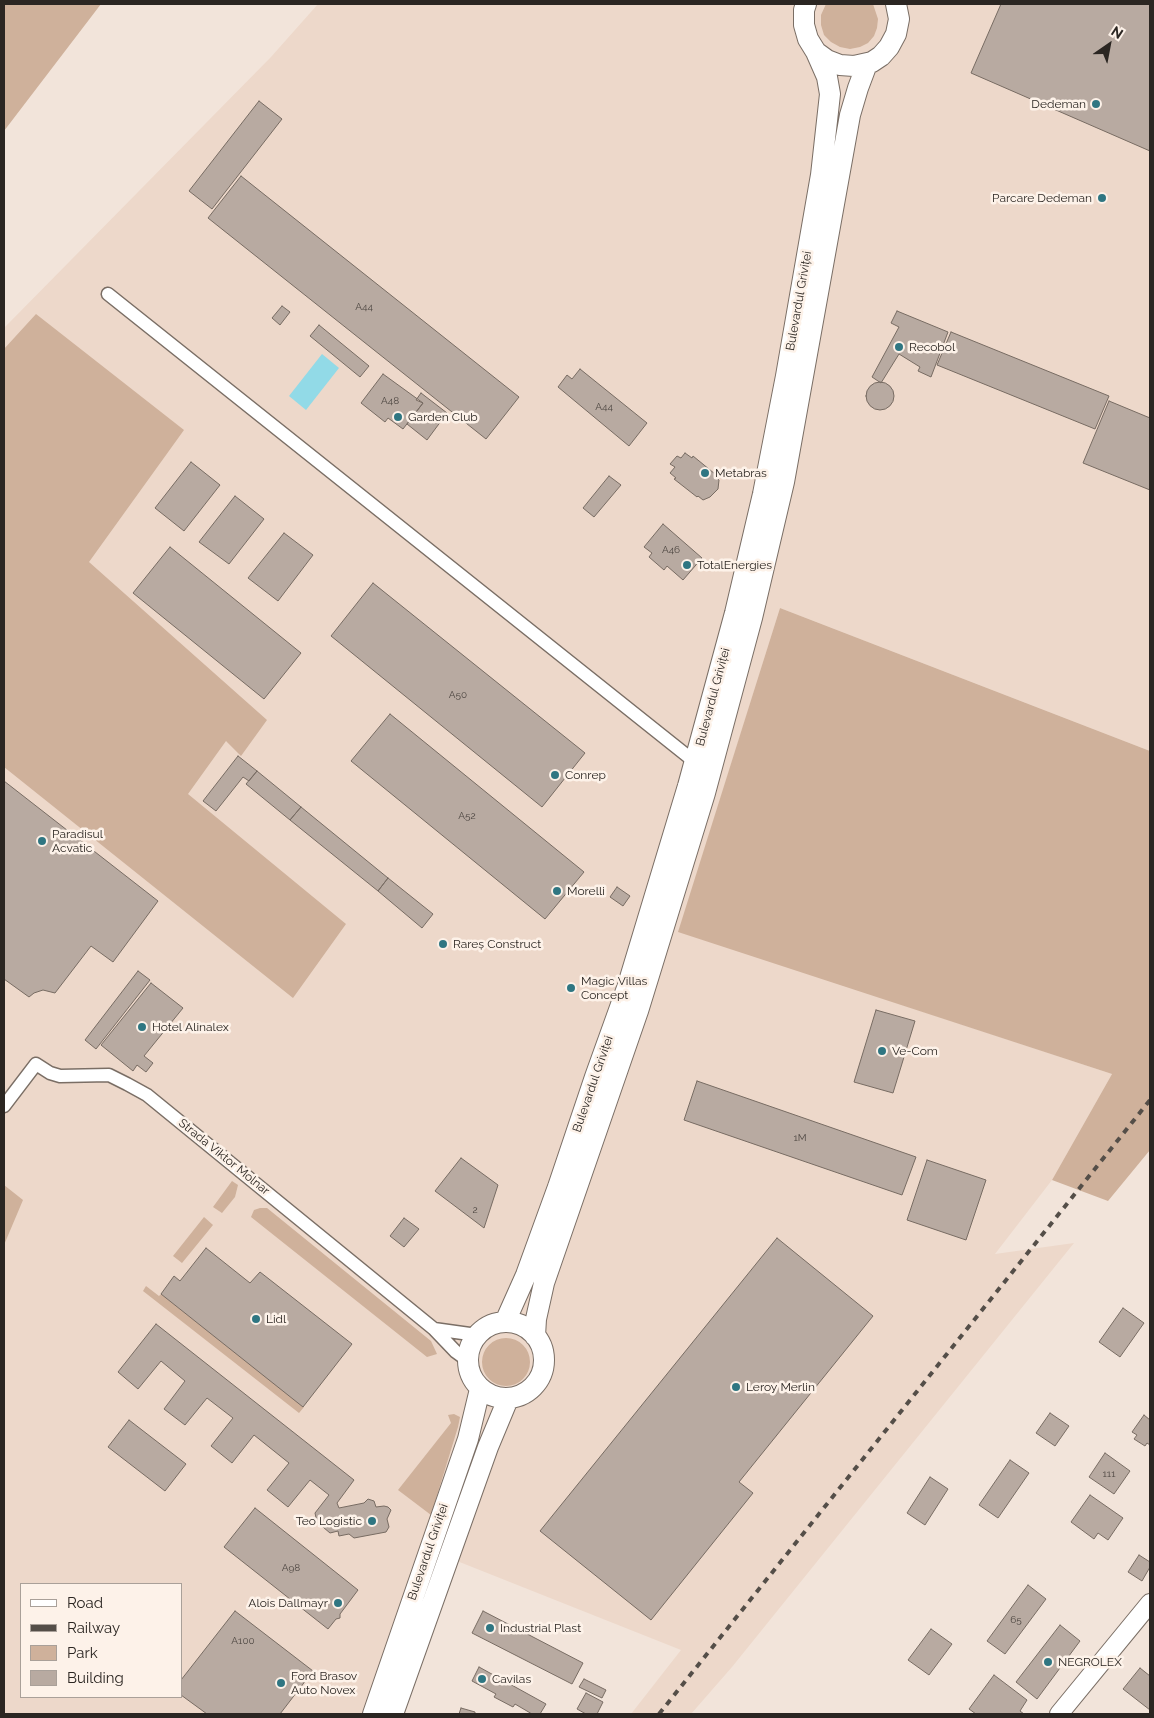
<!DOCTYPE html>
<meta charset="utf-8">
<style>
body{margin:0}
#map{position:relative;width:1154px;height:1718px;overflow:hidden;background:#f2e4da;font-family:Raleway,sans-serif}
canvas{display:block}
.frame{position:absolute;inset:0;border:5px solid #2b2622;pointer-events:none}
.legend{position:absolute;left:20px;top:1583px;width:162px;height:115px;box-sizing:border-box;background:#fdf2e9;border:1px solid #a9a099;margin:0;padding:6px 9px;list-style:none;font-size:15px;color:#2b2622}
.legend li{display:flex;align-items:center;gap:10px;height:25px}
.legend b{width:25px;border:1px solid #a9a099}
.north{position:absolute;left:1084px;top:20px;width:50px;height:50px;-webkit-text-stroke:4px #fdf2e9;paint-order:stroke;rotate:33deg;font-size:14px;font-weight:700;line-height:20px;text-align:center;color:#2b2622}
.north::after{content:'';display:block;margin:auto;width:18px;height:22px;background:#2b2622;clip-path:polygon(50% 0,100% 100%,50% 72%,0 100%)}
</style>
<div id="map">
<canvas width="1154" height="1718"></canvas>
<div class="frame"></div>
<ul class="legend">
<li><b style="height:6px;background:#fff"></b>Road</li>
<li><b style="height:6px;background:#544e48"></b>Railway</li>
<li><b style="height:14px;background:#cfb19b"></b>Park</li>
<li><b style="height:14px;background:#b8aaa1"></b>Building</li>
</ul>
<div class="north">N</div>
</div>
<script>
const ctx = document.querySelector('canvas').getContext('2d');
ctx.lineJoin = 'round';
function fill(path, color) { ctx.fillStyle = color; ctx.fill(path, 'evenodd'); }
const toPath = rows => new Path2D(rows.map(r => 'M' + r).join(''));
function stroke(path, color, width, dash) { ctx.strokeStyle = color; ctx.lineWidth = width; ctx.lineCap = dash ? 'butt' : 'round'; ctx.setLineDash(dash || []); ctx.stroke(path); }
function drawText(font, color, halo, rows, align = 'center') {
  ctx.font = font + ' Raleway,sans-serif'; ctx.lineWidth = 5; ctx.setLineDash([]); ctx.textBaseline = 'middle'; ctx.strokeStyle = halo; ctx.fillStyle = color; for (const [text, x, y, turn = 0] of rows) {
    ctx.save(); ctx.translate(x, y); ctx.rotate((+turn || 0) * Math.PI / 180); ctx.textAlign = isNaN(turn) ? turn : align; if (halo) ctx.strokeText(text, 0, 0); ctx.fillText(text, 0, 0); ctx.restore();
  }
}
const built = toPath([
 [318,4,1150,4,1150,751,780,608,679,931,1112,1074,1052,1180,995,1254,1074,1243,732,1667,691,1714,631,1714,681,1650,457,1561,400,1714,4,1714,4,328,271,57],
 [21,1584,181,1584,181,1697,21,1697]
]);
const green = toPath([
 [4,4,101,4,4,131],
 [826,4,873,4,878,19,877,28,874,36,868,43,860,47,850,49,840,47,831,42,824,35,821,25,821,15],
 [36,314,184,430,89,562,267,720,241,756,226,741,188,794,346,924,293,998,4,767,4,349],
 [780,608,1150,751,1150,1150,1108,1201,1052,1180,1112,1074,678,932],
 [232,1181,238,1185,235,1197,222,1213,213,1207],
 [4,1185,23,1200,4,1245],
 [260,1208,267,1208,431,1341,437,1354,427,1357,251,1217,254,1210],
 [204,1217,213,1225,182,1263,173,1256],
 [146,1286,159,1296,161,1294,304,1407,299,1413,143,1291],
 '482 1362a24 24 0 1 1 48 0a24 24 0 1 1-48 0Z',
 [454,1414,460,1417,458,1427,431,1515,398,1490,451,1423,448,1415]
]);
const water = toPath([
 [322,354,339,368,306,410,289,396]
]);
const building = toPath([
 [1001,4,1150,4,1150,151,971,73,1001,4],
 [259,101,282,119,212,209,189,191,259,101],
 [241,176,519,397,486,439,208,218,241,176],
 [282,306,290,312,280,325,272,318,282,306],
 [897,311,948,332,931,377,918,371,920,367,899,354,881,383,872,377,899,327,891,323,897,311],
 [319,325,369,366,360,377,310,336,319,325],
 [951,332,1109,396,1095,429,937,365,951,332],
 [580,369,647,423,629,446,558,387,567,375,572,379,580,369],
 [383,374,423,403,403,429,388,418,385,422,361,403,383,374],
 '866 396a14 14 0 1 1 28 0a14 14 0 1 1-28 0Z',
 [421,393,447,413,427,440,407,424,423,403,416,400,421,393],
 [1109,401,1150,418,1150,490,1083,463,1109,401],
 [685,453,692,458,693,456,715,474,714,475,719,480,718,489,710,497,703,500,698,496,697,497,674,479,676,478,670,473,675,467,670,464,677,456,681,458,685,453],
 [191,462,220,485,184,531,155,508,191,462],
 [609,476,621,485,594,517,583,508,609,476],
 [235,496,264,519,229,564,199,542,235,496],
 [663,524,702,558,683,580,667,566,664,570,649,557,652,553,644,547,663,524],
 [284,533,313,555,278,601,248,578,284,533],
 [170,547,301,653,264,699,133,593,170,547],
 [373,583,585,753,542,807,331,636,373,583],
 [390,714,584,872,545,919,351,761,390,714],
 [238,756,257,771,249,781,243,777,216,811,203,801,238,756],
 [257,771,301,807,290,820,246,784,257,771],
 [4,781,158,901,113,962,91,946,55,993,43,990,34,993,29,997,4,979,4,781],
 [301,807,388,878,378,891,290,820,301,807],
 [388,878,433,914,422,928,378,891,388,878],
 [617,887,630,896,623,906,610,897,617,887],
 [138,971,150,980,96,1049,85,1040,138,971],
 [151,983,183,1008,144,1056,153,1063,146,1072,137,1065,133,1071,101,1045,151,983],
 [876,1010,915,1021,893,1093,854,1082,876,1010],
 [697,1081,916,1157,902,1195,684,1120,697,1081],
 [461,1158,498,1185,484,1228,435,1191,461,1158],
 [927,1160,986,1180,966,1240,907,1220,927,1160],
 [404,1218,419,1229,404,1247,390,1236,404,1218],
 [777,1238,873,1316,739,1482,753,1493,651,1620,540,1531,777,1238],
 [206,1248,250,1283,260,1272,352,1344,303,1407,161,1294,174,1276,180,1281,206,1248],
 [1123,1308,1144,1323,1120,1357,1099,1342,1123,1308],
 [156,1324,354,1480,337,1503,339,1508,364,1503,368,1499,374,1501,376,1507,384,1506,388,1507,391,1510,387,1519,389,1527,386,1532,354,1538,349,1534,339,1536,338,1531,330,1533,317,1522,315,1513,329,1495,310,1480,288,1507,267,1490,289,1463,254,1435,232,1463,211,1446,233,1418,207,1398,185,1425,164,1409,185,1381,161,1361,138,1389,118,1372,156,1324],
 [1050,1413,1069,1426,1055,1446,1036,1433,1050,1413],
 [1144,1415,1150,1420,1150,1445,1147,1443,1145,1446,1134,1439,1137,1435,1132,1432,1144,1415],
 [129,1420,186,1464,165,1491,108,1447,129,1420],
 [1105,1453,1130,1471,1114,1494,1089,1477,1105,1453],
 [1010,1460,1029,1473,998,1518,979,1505,1010,1460],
 [930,1477,948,1489,925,1525,907,1513,930,1477],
 [1090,1495,1123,1518,1108,1540,1098,1533,1094,1539,1071,1522,1090,1495],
 [255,1508,358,1590,340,1614,340,1618,336,1619,328,1629,224,1547,255,1508],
 [1139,1555,1150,1562,1150,1567,1142,1581,1128,1572,1139,1555],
 [1028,1585,1046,1599,1005,1654,987,1641,1028,1585],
 [235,1611,313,1671,280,1714,207,1714,181,1695,181,1680,235,1611],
 [483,1611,583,1663,572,1684,472,1633,483,1611],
 [1060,1625,1080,1641,1037,1699,1016,1682,1060,1625],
 [931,1629,952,1644,929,1675,908,1660,931,1629],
 [479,1667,546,1704,540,1714,532,1714,515,1704,513,1707,494,1697,496,1694,472,1681,479,1667],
 [1140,1668,1150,1676,1150,1710,1123,1689,1140,1668],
 [994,1675,1027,1700,1020,1711,1024,1714,976,1714,969,1709,994,1675],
 [584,1679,606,1690,602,1698,579,1687,584,1679],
 [586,1693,603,1702,597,1714,586,1714,577,1709,586,1693],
 [461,1708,475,1712,475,1714,459,1714,461,1708]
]);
const street = toPath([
 [108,294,695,762],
 [4,1106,36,1064,50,1073,60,1076,109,1075,127,1084,147,1095,434,1329,456,1352,467,1360],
 [434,1329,477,1335]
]);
const secondary = toPath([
 [1059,1714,1150,1603]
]);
const primary = toPath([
 [806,4,804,10,804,25,808,39,816,52,827,60,840,65,854,66,872,62,881,56,889,47,896,34,899,19,896,4],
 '468 1360a38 38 0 1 1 76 0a38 38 0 1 1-76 0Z',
 [505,1322,526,1275,558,1187,595,1077,627,988,688,786,735,613,763,494,786,376,821,175,830,94,827,77,816,52],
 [535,1336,536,1319,544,1283,638,1011,705,793,752,618,784,482,850,115,858,88,867,64],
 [373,1714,468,1439,480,1389],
 [393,1714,488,1447,508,1399]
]);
const rail = toPath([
 [659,1714,1150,1100]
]);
const markers = [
 [1096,104,5,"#2f7682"],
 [1102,198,5,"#2f7682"],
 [899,347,5,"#2f7682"],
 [398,417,5,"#2f7682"],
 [705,473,5,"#2f7682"],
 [687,565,5,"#2f7682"],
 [555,775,5,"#2f7682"],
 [42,841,5,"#2f7682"],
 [557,891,5,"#2f7682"],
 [443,944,5,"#2f7682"],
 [571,988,5,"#2f7682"],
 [142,1027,5,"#2f7682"],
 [882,1051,5,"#2f7682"],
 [256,1319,5,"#2f7682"],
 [736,1387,5,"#2f7682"],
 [372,1521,5,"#2f7682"],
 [338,1603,5,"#2f7682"],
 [490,1628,5,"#2f7682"],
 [1048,1662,5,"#2f7682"],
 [482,1679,5,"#2f7682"],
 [281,1683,5,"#2f7682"]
];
const numberNames = [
 ["A44",364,307],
 ["A48",390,401],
 ["A44",604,407],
 ["A46",671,550],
 ["A50",458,695],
 ["A52",467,816],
 ["1M",800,1138],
 ["2",475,1210],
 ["111",1109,1474],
 ["A98",291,1568],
 ["65",1016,1620],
 ["A100",243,1641]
];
const poiNames = [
 ["Dedeman",1086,104,"right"],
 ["Parcare Dedeman",1092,198,"right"],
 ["Recobol",909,347],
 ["Garden Club",408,417],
 ["Metabras",715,473],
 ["TotalEnergies",697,565],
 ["Conrep",565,775],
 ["Paradisul",52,834],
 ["Acvatic",52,848],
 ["Morelli",567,891],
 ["Rareș Construct",453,944],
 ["Magic Villas",581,981],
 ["Concept",581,995],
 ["Hotel Alinalex",152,1027],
 ["Ve-Com",892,1051],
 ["Lidl",266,1319],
 ["Leroy Merlin",746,1387],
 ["Teo Logistic",362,1521,"right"],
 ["Alois Dallmayr",328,1603,"right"],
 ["Industrial Plast",500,1628],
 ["NEGROLEX",1058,1662],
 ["Ford Brasov",291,1676],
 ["Auto Novex",291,1690],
 ["Cavilas",492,1679]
];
const streetNames = [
 ["Bulevardul Griviței",799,301,-80],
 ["Bulevardul Griviței",713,697,-75],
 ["Bulevardul Griviței",593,1084,-71],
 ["Strada Viktor Molnar",224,1157,39],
 ["Bulevardul Griviței",428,1552,-71]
];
fill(built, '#edd8ca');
fill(green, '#cfb19b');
fill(water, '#92dae7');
fill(building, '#b8aaa1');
stroke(building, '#786c63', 1);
stroke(street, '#7a6e65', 15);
stroke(secondary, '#7a6e65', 20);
stroke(primary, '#7a6e65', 22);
stroke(street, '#fff', 12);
stroke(secondary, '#fff', 18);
stroke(primary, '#fff', 20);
stroke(rail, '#544e48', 4, [6, 6]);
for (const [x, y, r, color] of markers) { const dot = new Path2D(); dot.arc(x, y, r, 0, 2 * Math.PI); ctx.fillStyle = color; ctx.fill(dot); stroke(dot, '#fdf2e9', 2); }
drawText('10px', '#4e4742', null, numberNames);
drawText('12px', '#2b2622', '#fdf2e9', poiNames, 'left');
drawText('12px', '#2b2622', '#fdf2e9', streetNames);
</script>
